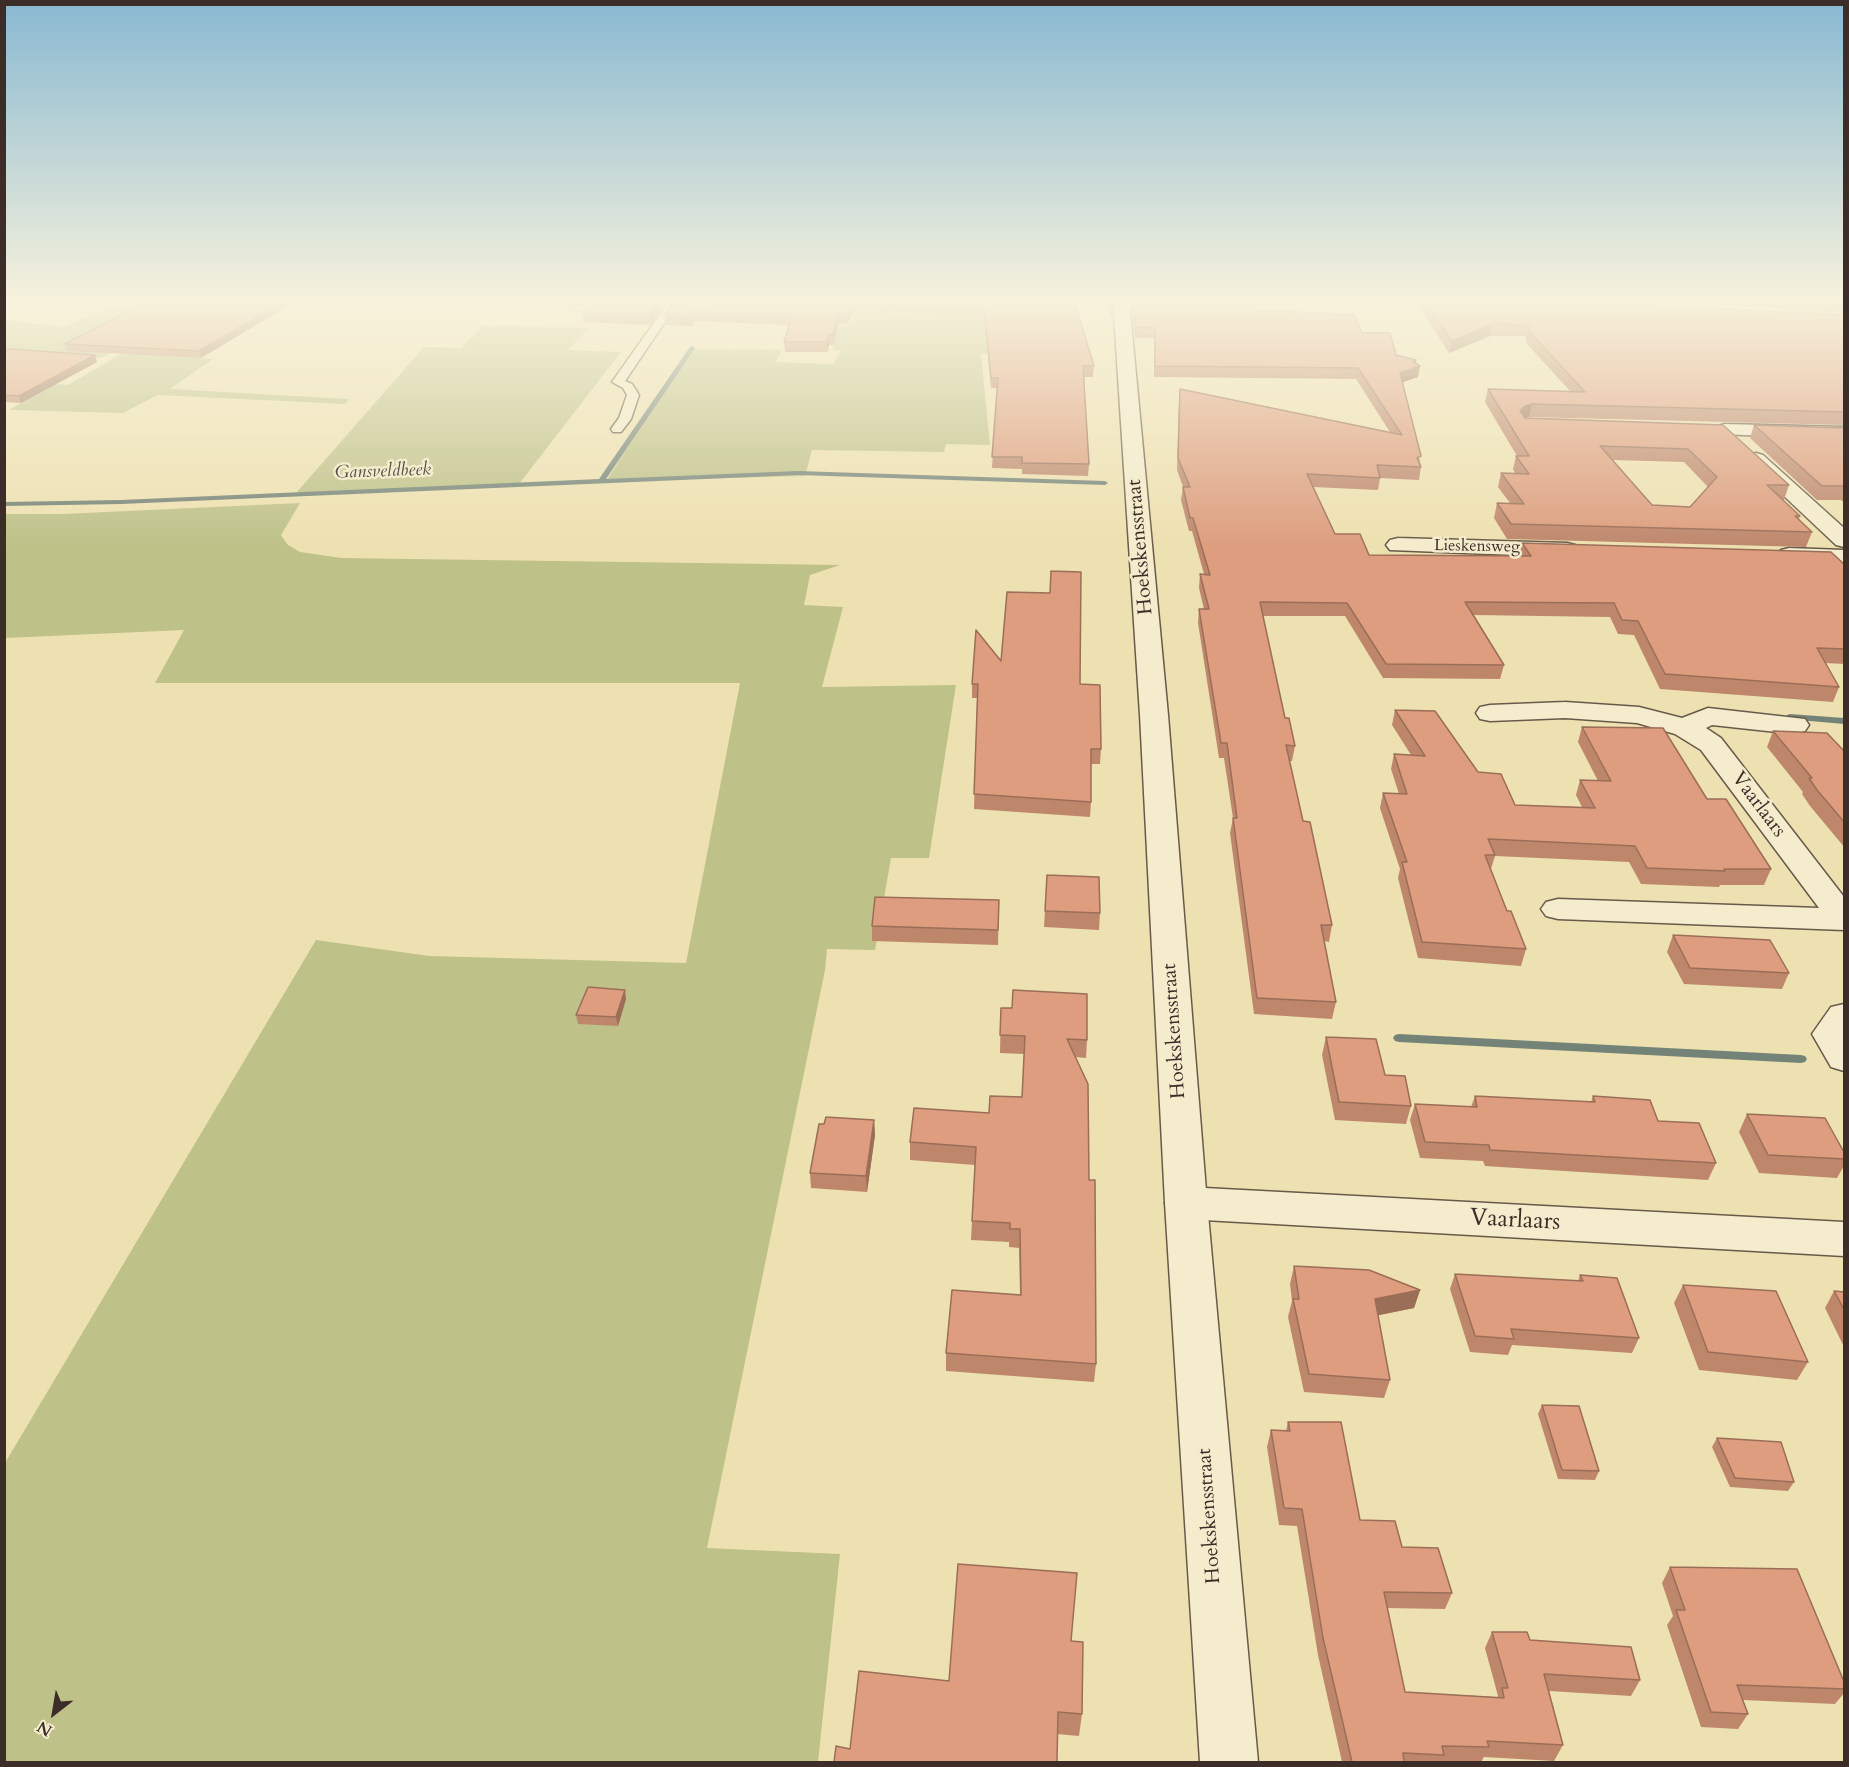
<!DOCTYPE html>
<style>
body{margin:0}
#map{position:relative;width:1849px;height:1767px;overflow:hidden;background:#eee1b1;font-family:Cardo,serif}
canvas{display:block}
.frame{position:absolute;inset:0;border:6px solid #3c2d28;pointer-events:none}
.north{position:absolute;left:24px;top:1683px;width:60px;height:60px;-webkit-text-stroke:4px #f4eccc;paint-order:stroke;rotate:211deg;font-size:16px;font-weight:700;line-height:24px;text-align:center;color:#3c2d28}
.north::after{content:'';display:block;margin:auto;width:21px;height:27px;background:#3c2d28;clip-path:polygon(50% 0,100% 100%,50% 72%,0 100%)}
</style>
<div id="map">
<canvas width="1849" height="1767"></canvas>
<div class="frame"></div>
<div class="north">N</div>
</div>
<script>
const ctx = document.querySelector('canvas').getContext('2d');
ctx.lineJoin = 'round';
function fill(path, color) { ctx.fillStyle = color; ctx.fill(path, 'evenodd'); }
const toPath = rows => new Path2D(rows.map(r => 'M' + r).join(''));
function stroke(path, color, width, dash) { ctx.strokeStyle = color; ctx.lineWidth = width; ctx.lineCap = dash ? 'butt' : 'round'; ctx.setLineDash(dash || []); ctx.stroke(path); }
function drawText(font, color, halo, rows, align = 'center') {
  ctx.font = font + ' Cardo,serif'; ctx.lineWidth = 5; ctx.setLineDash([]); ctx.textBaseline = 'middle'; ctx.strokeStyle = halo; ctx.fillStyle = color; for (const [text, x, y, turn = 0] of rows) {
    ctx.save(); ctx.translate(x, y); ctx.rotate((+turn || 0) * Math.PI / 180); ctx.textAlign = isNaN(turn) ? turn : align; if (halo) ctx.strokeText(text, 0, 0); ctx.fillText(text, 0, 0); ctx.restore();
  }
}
const green = toPath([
 [126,301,200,304,101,358,5,355,5,320,64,327],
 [857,311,989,316,993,353,981,354,990,445,946,444,944,452,812,450,805,476,606,481,692,349,782,350,775,362,833,364,841,351,833,350,836,325,848,326],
 [483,326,589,328,568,350,621,352,519,484,325,494,296,493,424,347,461,348],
 [123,353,213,359,170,389,349,399,345,404,158,395,123,413,9,410,55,384,68,385],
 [300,503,281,535,288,545,300,552,341,558,840,565,810,575,804,605,843,607,822,687,956,685,929,858,891,858,875,950,827,949,825,970,707,1548,840,1554,818,1762,5,1762,5,1463,316,940,429,956,686,963,740,683,155,683,184,630,5,638,5,514,63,514]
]);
const stream = toPath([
 [692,346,695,348,606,479,798,471,1105,481,1108,483,1105,485,798,475,121,504,4,506,4,502,121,500,599,479,690,347,692,346],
 [1790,714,1844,718,1844,724,1787,719,1787,715,1790,714],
 [1399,1034,1801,1055,1805,1056,1807,1059,1805,1062,1801,1063,1399,1042,1395,1041,1393,1038,1395,1035,1399,1034]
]);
const service = toPath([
 [670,300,680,300,625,381,632,384,639,395,631,419,621,432,613,432,611,429,619,418,627,395,623,388,612,382,670,300],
 [1232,300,1278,300,1268,305,1237,303,1232,300]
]);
const minor = toPath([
 [1725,424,1844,427,1844,439,1718,434,1715,430,1718,426,1725,424],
 [1756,453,1763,455,1844,528,1844,547,1836,545,1749,463,1746,459,1749,455,1756,453],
 [1398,538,1567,543,1575,545,1579,550,1575,555,1567,557,1390,550,1386,545,1390,540,1398,538],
 [1789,548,1844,550,1844,564,1781,560,1777,555,1781,550,1789,548],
 [1565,702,1639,707,1682,718,1708,708,1805,719,1809,725,1805,731,1795,734,1712,725,1706,728,1721,738,1844,897,1844,930,1558,919,1546,916,1541,909,1546,902,1558,899,1819,908,1701,750,1675,734,1637,723,1565,718,1490,721,1480,719,1476,713,1480,707,1490,705,1565,702],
 [1844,1004,1844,1071,1831,1067,1812,1034,1831,1007,1844,1004],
 [1186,1187,1844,1222,1844,1256,1186,1219,1171,1215,1165,1203,1171,1191,1186,1187]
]);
const tertiary = toPath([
 [1113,300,1129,300,1168,715,1207,1203,1258,1762,1200,1762,1165,1203,1140,715,1113,300]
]);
const wall = toPath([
 [126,300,298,300,201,358,67,351,64,344,139,307,128,306],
 [471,300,667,300,650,325,583,322,582,312,588,306,472,304],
 [675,300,1074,300,1094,366,1093,377,1084,377,1089,464,1088,476,1022,474,1022,469,992,468,997,388,991,388,984,316,856,310,847,324,838,324,833,345,829,345,827,352,785,352,784,342,789,325,694,321,693,326,666,325,665,315],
 [1099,300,1112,300,1112,318],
 [1131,300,1256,300,1257,310,1362,333,1396,355,1416,360,1418,377,1403,382,1421,467,1419,480,1380,478,1378,490,1313,487,1335,534,1369,555,1519,556,1522,543,1845,565,1845,664,1825,663,1839,687,1833,702,1660,689,1634,635,1618,634,1610,617,1474,615,1504,665,1500,679,1383,678,1345,616,1263,616,1285,718,1295,746,1292,761,1289,761,1303,821,1332,925,1329,942,1324,941,1336,1002,1332,1019,1254,1014,1230,833,1233,818,1224,758,1219,758,1198,623,1199,609,1204,609,1199,588,1200,574,1204,574,1192,531,1189,531,1181,500,1183,487,1177,470,1179,400,1180,389,1390,432,1356,379,1154,377,1154,338,1135,338],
 [1415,300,1547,300,1845,315,1845,425,1529,417,1525,418,1723,425,1789,485,1784,500,1782,500,1800,516,1799,519,1812,532,1806,547,1507,539,1494,518,1497,503,1510,503,1498,487,1501,473,1515,473,1513,469,1516,456,1517,456,1485,402,1488,389,1570,391,1527,344,1525,336,1490,336,1449,353],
 [1613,460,1684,462,1708,487,1690,507,1652,505],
 [1611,300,1845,300,1845,312],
 [4,351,97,362,21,403,4,402],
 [1754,425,1845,428,1845,503,1841,500,1817,500,1750,438],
 [1001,661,1080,684,1101,749,1100,764,1091,764,1091,802,1090,817,974,809,977,698,972,698,972,684],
 [1395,710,1478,772,1515,805,1582,807,1576,795,1580,780,1598,781,1578,742,1582,727,1707,799,1771,869,1764,885,1720,885,1719,887,1641,884,1629,862,1495,856,1491,869,1507,911,1526,949,1521,966,1418,958,1398,878,1400,869,1380,808,1383,793,1399,794,1391,769,1394,754,1411,755,1392,725],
 [1773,731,1845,752,1845,848,1810,806,1802,794,1803,792,1767,747],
 [1047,875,1100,913,1099,930,1044,927],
 [999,900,998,945,872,941,872,926],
 [1673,935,1789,973,1782,989,1684,984,1667,952],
 [626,999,618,1026,578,1024,576,1015],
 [1001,1008,1087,1040,1086,1058,1076,1057,1089,1180,1096,1364,1094,1382,946,1371,946,1353,1020,1295,1019,1248,1009,1247,1009,1242,971,1240,975,1165,910,1160,910,1142,989,1113,1022,1097,1024,1054,1000,1053],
 [1326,1037,1385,1075,1411,1106,1406,1124,1335,1120,1322,1055],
 [1475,1096,1591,1102,1593,1096,1658,1121,1716,1163,1708,1180,1485,1166,1483,1161,1420,1158,1410,1120,1415,1104,1471,1107],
 [1747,1114,1845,1154,1845,1164,1837,1178,1759,1173,1739,1132],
 [874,1120,875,1135,867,1192,811,1188,810,1173,824,1124],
 [1294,1266,1420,1290,1414,1308,1378,1315,1390,1380,1384,1398,1304,1392,1288,1317,1292,1301,1290,1284],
 [1455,1274,1578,1281,1580,1275,1639,1338,1632,1353,1512,1345,1508,1355,1470,1352,1450,1289],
 [1683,1285,1808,1362,1797,1380,1699,1370,1674,1303],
 [1834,1291,1845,1292,1845,1349,1825,1308],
 [1542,1405,1599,1471,1595,1480,1558,1479,1538,1414],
 [1288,1422,1360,1520,1402,1547,1452,1593,1445,1609,1387,1608,1405,1692,1497,1697,1498,1696,1485,1648,1492,1632,1530,1640,1640,1680,1631,1696,1549,1691,1563,1745,1554,1761,1484,1757,1481,1762,1342,1762,1318,1655,1297,1526,1279,1525,1267,1447,1271,1430,1286,1431],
 [1717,1438,1794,1482,1788,1491,1730,1487,1712,1447],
 [1670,1567,1845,1684,1845,1692,1835,1704,1743,1700,1748,1714,1738,1729,1701,1727,1667,1625,1673,1616,1662,1583],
 [1071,1641,1082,1714,1079,1736,1057,1734,850,1749,949,1681]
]);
const shadedWall = toPath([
 [286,300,298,300,201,358,199,351],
 [659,300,667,300,650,325,649,315],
 [856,301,856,310,847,324,847,315],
 [693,312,694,321,693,326,692,316],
 [838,314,838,324,833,345,833,335],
 [1492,324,1490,336,1449,353,1452,341],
 [828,335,829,345,827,352,827,342],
 [95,355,97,362,21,403,19,396],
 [1416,360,1415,367,1420,366,1418,377,1398,384,1400,373,1413,362],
 [1532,404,1529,417,1521,419,1520,411,1525,406],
 [625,990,626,999,618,1026,616,1017],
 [874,1120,875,1135,867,1192,866,1176],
 [1420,1290,1414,1308,1370,1317,1375,1299]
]);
const building = toPath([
 [138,300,286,300,199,351,64,344,150,301,138,300],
 [595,300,659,300,649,315,582,312,595,300],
 [675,300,1074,300,1094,366,1083,366,1089,464,1022,463,1022,457,992,457,998,378,991,378,984,306,856,301,847,315,838,314,833,335,828,335,827,342,784,342,792,315,693,312,692,316,665,315,675,300],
 [1107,300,1112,300,1113,308,1107,300],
 [1133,300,1256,300,1257,310,1354,315,1362,333,1390,333,1396,355,1416,360,1413,362,1420,366,1400,373,1421,456,1417,458,1421,467,1377,465,1380,478,1307,474,1335,534,1360,534,1369,555,1531,556,1522,543,1831,552,1845,565,1845,649,1817,648,1839,687,1665,674,1638,621,1622,620,1614,603,1465,602,1504,665,1386,664,1347,603,1260,602,1285,718,1289,718,1295,746,1286,745,1303,821,1310,822,1332,925,1321,925,1336,1002,1257,998,1233,818,1237,818,1227,743,1221,743,1199,609,1209,609,1200,574,1210,575,1193,518,1190,518,1183,487,1190,487,1178,458,1180,389,1402,435,1358,368,1155,366,1155,328,1136,327,1133,300],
 [1424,300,1547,300,1845,315,1845,412,1532,404,1525,406,1520,411,1525,418,1723,425,1789,485,1767,485,1800,516,1795,516,1812,532,1511,524,1497,503,1524,504,1501,473,1529,474,1516,456,1529,456,1488,389,1585,392,1530,332,1528,325,1492,324,1452,341,1424,300],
 [1600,446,1688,449,1717,477,1690,507,1652,505,1600,446],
 [10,349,95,355,19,396,4,395,4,351,10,349],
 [1754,425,1845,428,1845,486,1822,486,1754,425],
 [1051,571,1081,572,1080,684,1100,685,1101,749,1091,749,1091,802,974,794,978,684,972,684,976,630,1001,661,1007,592,1050,593,1051,571],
 [1395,710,1435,711,1478,772,1501,774,1515,805,1595,808,1580,780,1611,781,1582,727,1663,728,1707,799,1726,799,1771,869,1724,869,1725,871,1647,868,1635,846,1488,839,1495,855,1485,855,1507,911,1511,911,1526,949,1422,942,1402,862,1407,862,1383,793,1407,794,1394,754,1425,756,1395,710],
 [1773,731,1827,733,1845,752,1845,762,1844,762,1845,763,1845,823,1817,790,1809,778,1812,778,1773,731],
 [1047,875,1099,877,1100,913,1045,911,1047,875],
 [875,897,999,900,998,930,872,926,875,897],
 [1673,935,1770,940,1789,973,1690,968,1673,935],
 [588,987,625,990,616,1017,576,1015,588,987],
 [1013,990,1087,994,1087,1040,1067,1039,1088,1084,1089,1180,1095,1180,1096,1364,946,1353,952,1290,1021,1295,1020,1229,1010,1229,1010,1223,972,1221,976,1147,910,1142,914,1108,989,1113,990,1096,1022,1097,1025,1036,1000,1035,1001,1008,1012,1008,1013,990],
 [1326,1037,1376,1039,1385,1075,1405,1076,1411,1106,1339,1102,1326,1037],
 [1475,1096,1595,1102,1593,1096,1650,1100,1658,1121,1699,1123,1716,1163,1490,1150,1489,1145,1425,1142,1415,1104,1477,1107,1475,1096],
 [1747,1114,1825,1118,1845,1154,1845,1159,1768,1155,1747,1114],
 [826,1117,874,1120,866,1176,810,1173,819,1124,824,1124,826,1117],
 [1294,1266,1369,1270,1420,1290,1375,1299,1390,1380,1309,1374,1293,1299,1299,1299,1294,1266],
 [1455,1274,1583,1281,1580,1275,1617,1278,1639,1338,1511,1329,1514,1339,1475,1336,1455,1274],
 [1683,1285,1776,1291,1808,1362,1708,1352,1683,1285],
 [1834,1291,1845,1292,1845,1311,1834,1291],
 [1542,1405,1579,1406,1599,1471,1562,1470,1542,1405],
 [1288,1422,1341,1422,1360,1520,1395,1521,1402,1547,1438,1548,1452,1593,1384,1592,1405,1692,1504,1698,1502,1688,1508,1688,1492,1632,1527,1632,1530,1640,1631,1647,1640,1680,1544,1674,1563,1745,1487,1741,1489,1747,1442,1746,1444,1755,1403,1753,1404,1762,1352,1762,1323,1638,1302,1509,1284,1508,1271,1430,1290,1431,1288,1422],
 [1717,1438,1781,1442,1794,1482,1735,1478,1717,1438],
 [958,1564,1077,1573,1071,1641,1083,1642,1082,1714,1058,1712,1057,1762,834,1762,836,1746,850,1749,859,1671,949,1681,958,1564],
 [1670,1567,1797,1569,1845,1684,1845,1689,1737,1685,1748,1714,1711,1712,1676,1610,1685,1610,1670,1567]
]);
const farStreetnames = [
 ["Lieskensweg",1477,547,1]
];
const farWaternames = [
 ["Gansveldbeek",383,472,-2]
];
const streetNames = [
 ["Hoekskensstraat",1141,547,-95],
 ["Vaarlaars",1758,805,53],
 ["Hoekskensstraat",1175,1031,-94],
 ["Hoekskensstraat",1210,1516,-94]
];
const nearStreetnames = [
 ["Vaarlaars",1515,1221,3]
];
fill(green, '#bec188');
fill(stream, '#748378');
stroke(service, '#685a4a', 3);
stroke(minor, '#685a4a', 3);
stroke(tertiary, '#685a4a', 3);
fill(service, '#f4eccc');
fill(minor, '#f4eccc');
fill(tertiary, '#f4eccc');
fill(wall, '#be876c');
fill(shadedWall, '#9b6e58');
fill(building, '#dd9d7e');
stroke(building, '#9b6e58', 1.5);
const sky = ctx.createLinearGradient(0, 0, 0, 548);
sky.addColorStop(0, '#88b8d1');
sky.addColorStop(0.55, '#f7f2dc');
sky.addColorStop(1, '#f7f2dc00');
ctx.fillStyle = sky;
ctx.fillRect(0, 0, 1849, 548);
drawText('16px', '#3c2d28', '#f4eccc', farStreetnames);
drawText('italic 18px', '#53514a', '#f4eccc', farWaternames);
drawText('20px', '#3c2d28', '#f4eccc', streetNames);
drawText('24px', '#3c2d28', '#f4eccc', nearStreetnames);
</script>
